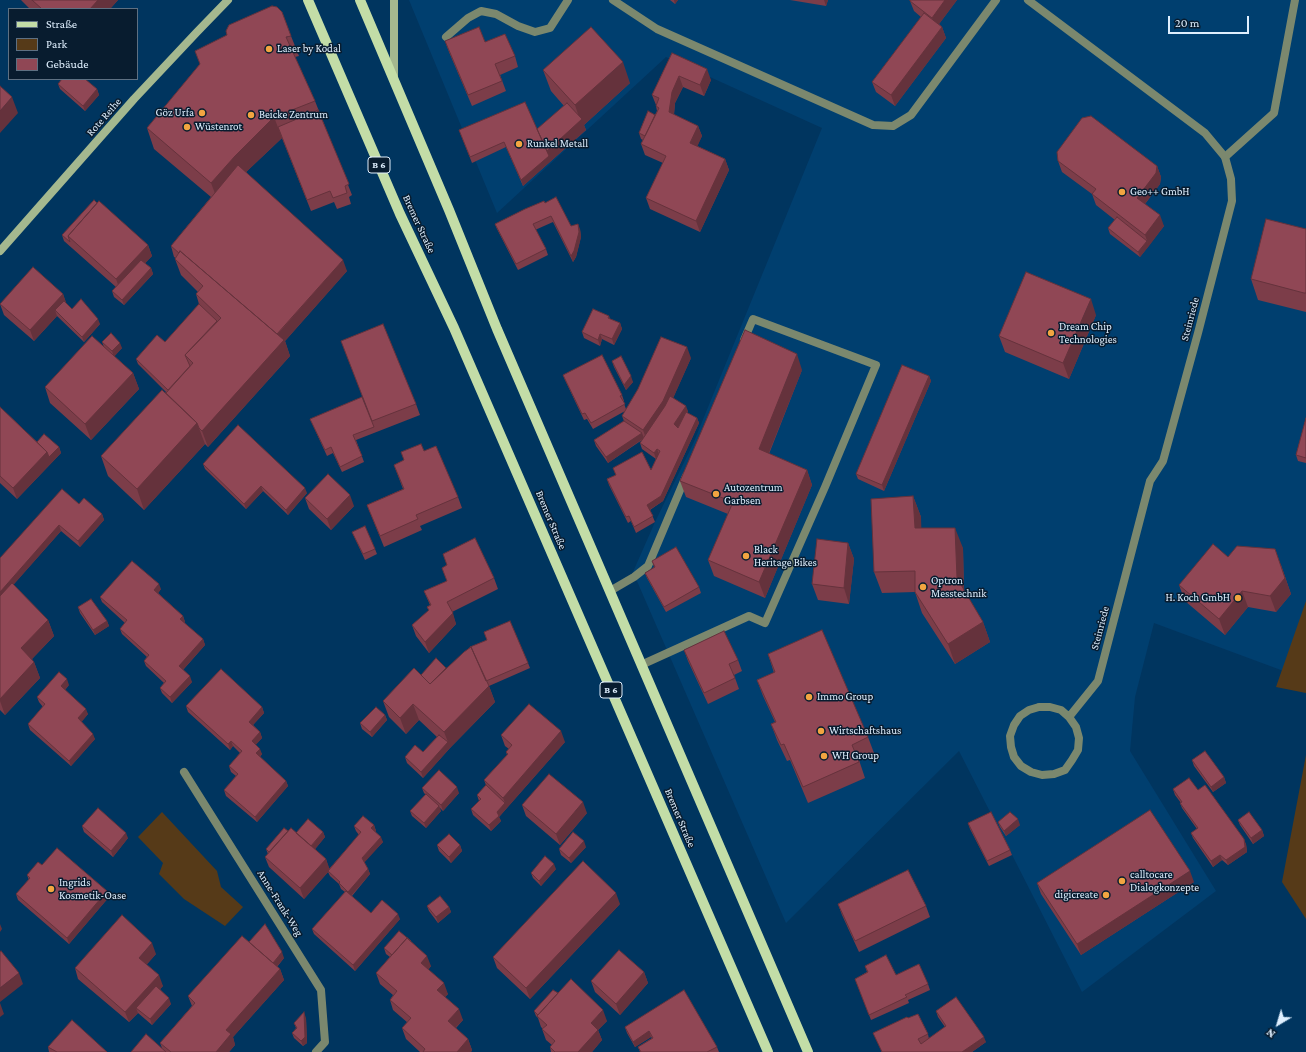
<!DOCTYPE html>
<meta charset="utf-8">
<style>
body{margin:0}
#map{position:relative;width:1306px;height:1052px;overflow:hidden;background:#00355f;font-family:"Crimson Pro",serif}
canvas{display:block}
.legend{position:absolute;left:8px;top:8px;width:130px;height:72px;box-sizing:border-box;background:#081c2f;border:1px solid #5e7082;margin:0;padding:5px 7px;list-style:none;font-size:12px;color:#dfeffe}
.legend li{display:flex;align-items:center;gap:8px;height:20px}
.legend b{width:20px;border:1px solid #5e7082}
.north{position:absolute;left:1258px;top:1004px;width:40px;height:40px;-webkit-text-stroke:3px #081c2f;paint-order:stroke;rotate:218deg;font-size:11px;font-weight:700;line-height:16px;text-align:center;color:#dfeffe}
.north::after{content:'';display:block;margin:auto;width:14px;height:18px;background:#dfeffe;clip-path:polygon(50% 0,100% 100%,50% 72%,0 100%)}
.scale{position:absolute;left:1168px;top:16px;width:81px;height:18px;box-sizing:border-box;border:2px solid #dfeffe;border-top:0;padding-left:5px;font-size:12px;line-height:14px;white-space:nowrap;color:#dfeffe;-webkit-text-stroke:3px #081c2f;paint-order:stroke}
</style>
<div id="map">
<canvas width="1306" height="1052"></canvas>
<ul class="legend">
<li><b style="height:5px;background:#c3dda7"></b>Straße</li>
<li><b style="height:11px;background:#563a18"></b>Park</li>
<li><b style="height:11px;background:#904755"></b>Gebäude</li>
</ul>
<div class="north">N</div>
<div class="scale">20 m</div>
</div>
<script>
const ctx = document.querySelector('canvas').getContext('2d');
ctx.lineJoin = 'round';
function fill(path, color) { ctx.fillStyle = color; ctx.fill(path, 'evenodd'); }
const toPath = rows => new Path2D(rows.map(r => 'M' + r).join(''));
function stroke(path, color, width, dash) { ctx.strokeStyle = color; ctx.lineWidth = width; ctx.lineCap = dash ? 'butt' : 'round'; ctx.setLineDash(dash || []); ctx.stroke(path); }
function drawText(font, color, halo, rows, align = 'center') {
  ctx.font = font + ' "Crimson Pro",serif'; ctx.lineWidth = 3; ctx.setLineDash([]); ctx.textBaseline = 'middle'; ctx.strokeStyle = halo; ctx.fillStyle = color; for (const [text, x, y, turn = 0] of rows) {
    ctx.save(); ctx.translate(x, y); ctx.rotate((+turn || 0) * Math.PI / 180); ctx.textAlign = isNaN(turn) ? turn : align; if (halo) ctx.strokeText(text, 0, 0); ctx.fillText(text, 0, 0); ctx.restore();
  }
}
const built = toPath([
 [409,0,1306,0,1306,619,1289,673,1154,623,1135,697,1130,751,1216,891,1082,992,959,751,786,923,633,572,655,522,693,444,822,128,666,57,497,213]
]);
const green = toPath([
 [1306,601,1306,693,1276,687],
 [1306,755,1306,919,1282,882],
 [162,812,217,871,221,887,243,907,225,926,184,899,159,874,163,863,138,837]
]);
const lane = toPath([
 [613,0,657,29,873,125,893,126,911,115,996,0],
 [446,37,468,18,481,11,496,14,518,26,535,32,550,28,568,0],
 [1225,157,1274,113,1295,0],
 [610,591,634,577,648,566,686,476],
 [641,665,749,616,765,623,825,487,876,365,753,319,744,340]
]);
const street = toPath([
 [1028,0,1205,133,1225,157,1231,179,1232,201,1198,333,1163,461,1150,481,1098,681,1069,717],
 [1039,707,1050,707,1061,710,1069,717,1076,727,1079,738,1078,750,1072,760,1065,770,1054,774,1042,775,1031,772,1021,766,1014,757,1011,747,1010,736,1014,725,1020,716,1029,710,1039,707],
 [184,772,321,990,325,1042,316,1052]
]);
const secondary = toPath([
 [394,0,394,76],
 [0,251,134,99,197,32,228,0]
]);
const primary = toPath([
 [308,0,400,214,454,328,768,1052],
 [360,0,449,210,497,329,808,1052]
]);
const wall = toPath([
 [21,0,118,0,110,9,30,9],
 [670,0,678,0,675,4],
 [790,0,828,0,826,6],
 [957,0,939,24,942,27,946,38,895,106,876,92,872,82,921,17,914,11,910,1],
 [291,36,299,56,295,57,315,101,352,195,349,197,351,204,337,209,334,202,311,211,282,138,246,172,347,271,285,341,290,356,208,447,205,444,144,510,108,476,101,456,166,392,138,364,136,359,165,342,199,304,196,294,198,292,181,275,175,259,176,258,174,257,171,246,211,197,154,149,147,128,200,64],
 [445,41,485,42,515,56,518,67,500,75,506,91,472,106,449,52],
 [672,53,711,80,704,96,683,87,675,103,674,115,698,126,702,136,697,146,725,159,729,170,700,232,650,209,646,198,663,163,645,155,641,144,643,140,641,139,639,133,655,115,657,111,656,106,656,105,652,95],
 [543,70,630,83,584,125,586,130,551,161,523,186,506,147,472,163,459,130,538,131,564,106,551,91],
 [58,84,97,89,99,95,85,111,60,89],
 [1058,161,1157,166,1161,177,1160,184,1145,204,1164,226,1140,257,1110,234,1108,228,1115,220,1096,205,1092,194,1062,172],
 [545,203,571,226,580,229,581,237,576,257,573,262,553,222,535,230,546,249,548,255,518,270,497,229,495,224],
 [1306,229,1306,312,1258,300,1251,279],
 [62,235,148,245,152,256,145,263,151,268,153,274,124,305,114,297,112,291,116,287,64,241],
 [63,294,66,303,72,309,100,324,84,342,57,316,34,341,4,315,0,304],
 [1096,315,1069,379,1005,352,999,336],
 [609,316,610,319,620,323,622,329,614,345,602,339,600,346,584,338,582,332],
 [102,342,122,348,114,356,133,373,139,389,91,440,50,403,45,387,104,347],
 [691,358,673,398,688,411,687,413,697,418,699,423,663,501,650,510,655,522,636,533,631,521,628,523,609,485,607,479,616,475,613,468,651,470,656,459,642,449,640,443,642,440,608,463,596,446,594,440,624,421,622,416,625,411,593,429,587,419,584,420,565,380,563,375,622,395,624,401,623,401,626,409],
 [612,361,633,382,626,390,614,367],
 [802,370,769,454,807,470,812,485,765,598,714,576,708,560,728,514,686,497,680,481],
 [929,376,931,381,884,491,858,479,856,474],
 [416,404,420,415,356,440,364,462,342,472,333,453,327,456,310,419],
 [0,407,37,442,59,447,61,453,17,499,0,483],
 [1306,418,1306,463,1298,461,1296,455],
 [424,451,458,497,462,508,420,526,422,530,384,547,367,505,403,489,394,465],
 [203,464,307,493,288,515,263,491,246,509,205,469],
 [913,496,921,517,921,528,963,548,964,590,983,622,990,642,955,664,922,613,915,592,882,593,874,572],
 [305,498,354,506,331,530,309,509],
 [79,504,102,514,104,520,80,547,61,531,13,585,48,620,54,636,32,659,34,662,40,678,5,715,0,710,0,558],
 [352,532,375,549,377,554,365,560],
 [848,543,854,559,849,604,818,600,812,584],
 [443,554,494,578,498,589,452,612,456,624,429,653,416,636,412,625,429,611,427,607,430,605,424,591,447,581,442,568,447,565],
 [1228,557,1281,565,1291,594,1276,612,1248,607,1225,635,1185,601,1179,585],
 [652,561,699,587,701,593,666,612,647,578,645,573,654,567],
 [161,589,158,593,183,616,185,622,184,623,203,639,205,645,183,670,192,682,172,703,162,693,160,688,164,683,146,666,144,661,147,657,122,634,120,629,125,623,102,602,100,597],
 [78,607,107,621,109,626,95,635,80,613],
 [484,632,528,663,530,668,489,686,495,702,450,748,423,778,407,763,405,757,423,752,437,737,419,720,406,734,389,717,383,701,421,675,446,668,487,640],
 [684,650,738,660,742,671,734,675,739,689,708,704,688,661],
 [768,654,868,737,874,753,859,760,865,778,808,803,790,760,787,761,777,740,771,724,775,722,763,696,757,680,774,673],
 [69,685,65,690,88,714,81,722,95,739,71,766,30,730,28,724,43,707,39,702,37,697],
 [186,706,262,707,264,713,253,725,260,732,262,738,255,745,262,754,260,757,286,781,288,786,257,822,226,796,224,790,236,776,231,772,229,766,240,753,233,746,230,750,188,712],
 [385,715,387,720,372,737,362,729,360,723],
 [501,735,565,742,499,817,501,821,491,831,473,815,471,809,479,801,477,795,486,785,484,780,507,755,506,752,509,749,505,746],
 [1192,760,1224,777,1226,783,1213,792,1194,766],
 [422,788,459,793,443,811,439,807,441,811,426,828,412,816,410,811,426,795,424,793],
 [1173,789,1198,790,1246,844,1247,852,1228,865,1222,860,1213,867,1193,838,1191,833,1197,829,1182,808,1180,803,1181,803,1175,795],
 [522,805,587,813,560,845,526,816],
 [1238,820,1262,830,1264,836,1253,844,1240,825],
 [998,822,1020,825,1006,836,1000,827],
 [968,823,1010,850,1012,855,989,866,970,829],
 [374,825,376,831,375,832,383,842,364,862,368,869,370,874,352,896,371,913,400,919,355,971,314,934,312,929,345,892,341,889,339,884,330,876,328,872,304,899,269,867,265,857,268,854,266,849,288,831,296,833,323,832,325,837,315,849,326,859,329,869,359,835,356,831,354,826],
 [82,826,128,838,113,857,84,832],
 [437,845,460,845,462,851,451,863,439,851],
 [586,847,571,863,561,855,559,849],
 [42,865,109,897,69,944,18,900,16,894,29,880,27,875],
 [556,869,541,886,533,878,531,873],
 [1194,882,1081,955,1041,894,1037,883],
 [620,904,530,999,497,968,493,957],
 [838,904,926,906,930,917,859,952,842,915],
 [427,906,449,907,451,912,438,923,429,911],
 [249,942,284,958,277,967,280,969,284,980,233,1037,235,1045,229,1052,131,1052,162,1048,160,1043,192,1006,188,996],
 [384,948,431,966,428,970,448,994,445,997,463,1020,456,1028,468,1039,472,1050,471,1052,420,1052,406,1039,402,1028,408,1023,393,1010,390,1000,393,995,380,984,376,973,390,957,386,954],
 [156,954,146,965,163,986,160,989,171,1004,152,1025,138,1013,129,1022,78,979,75,968],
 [865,966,928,984,930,990,908,1000,909,1003,871,1020,855,979,867,972],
 [644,972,648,983,620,1015,595,992,591,981],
 [558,993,607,1021,598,1030,602,1040,592,1052,551,1052,550,1047,552,1045,546,1040,542,1029,543,1029,541,1027,538,1018,536,1016,534,1011],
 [936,1011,986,1042,972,1052,881,1052,908,1018,928,1034,929,1039,945,1027,938,1017],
 [306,1018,307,1043,303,1046,294,1038,292,1033,296,1028,294,1023],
 [625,1027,717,1047,719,1052,640,1052,638,1047,652,1038,651,1037,635,1047,627,1033],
 [48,1047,107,1052,49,1052]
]);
const shadedWall = toPath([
 [98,0,118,0,110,9,90,9],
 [674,0,678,0,675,4],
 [824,0,828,0,826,6],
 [945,0,957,0,936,28,932,18],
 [942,27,946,38,895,106,891,95],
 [623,62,630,83,584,125,586,130,551,161,523,186,521,180,549,156,547,151,580,120,575,105],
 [707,69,711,80,704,96,700,85],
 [679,76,683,87,675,103,673,123,669,112,672,92],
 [97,89,99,95,85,111,83,106],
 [12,97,18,113,0,133,0,111],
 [274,117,282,138,242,176,219,204,211,183,235,156],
 [698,126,702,136,694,154,690,143],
 [725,159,729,170,700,232,696,221],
 [1157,166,1161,177,1160,184,1141,209,1137,198],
 [1160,215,1164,226,1149,246,1145,235],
 [578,224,580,229,581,237,576,257,573,262,571,256],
 [1147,241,1149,246,1140,257,1138,252],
 [148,245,152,256,120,290,116,279],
 [343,260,347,271,285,341,290,356,208,447,202,431,276,336],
 [151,268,153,274,124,305,122,300],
 [63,294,67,305,55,310,57,316,34,341,30,330],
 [1091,299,1096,315,1069,379,1063,363],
 [98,319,100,324,84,342,82,337],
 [620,323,622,329,614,345,612,339],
 [600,334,602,339,600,346,598,340],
 [120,343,122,348,114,357,112,351],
 [687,347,691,358,667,412,647,441,643,430],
 [797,354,802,370,764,465,759,449],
 [133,373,139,389,91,440,85,424],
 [631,376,633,382,626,390,624,385],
 [929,376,931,381,884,491,882,485],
 [686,406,688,411,676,430,674,424],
 [697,418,699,423,663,501,649,510,647,505],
 [197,423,205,444,144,510,137,489],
 [642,433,644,438,608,463,606,457],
 [59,447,61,453,17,499,13,488,47,452],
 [657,449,659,454,656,459,654,453],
 [807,470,812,485,765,598,759,582],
 [261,486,263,491,246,509,244,504],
 [305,488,307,493,288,515,286,510],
 [350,495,354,506,331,530,327,519],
 [913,496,921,517,922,548,915,528],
 [102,514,104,520,80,547,78,541],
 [59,525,61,531,0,600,0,592],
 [955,528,963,548,964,599,957,578],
 [848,543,854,559,849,604,844,588],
 [1275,549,1291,594,1276,612,1270,596],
 [159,584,161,589,156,596,154,590],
 [1242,591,1248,607,1225,635,1219,619],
 [453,613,456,624,429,653,425,642],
 [183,616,185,622,182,625,180,619],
 [48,620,54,636,27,664,21,648],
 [107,621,109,626,95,635,93,630],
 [983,622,990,642,955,664,948,644],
 [203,639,205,645,181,672,179,666],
 [34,662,40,678,5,715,0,701,0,699],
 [190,676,192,682,172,703,170,697],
 [67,679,69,685,63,692,61,686],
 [489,686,495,702,450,748,423,778,421,772,448,742,444,732],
 [413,704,419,720,406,734,400,718],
 [262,707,264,713,251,727,249,722],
 [86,709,88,714,80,724,78,718],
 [385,715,387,720,372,737,370,732],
 [561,731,565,742,499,817,501,821,491,831,489,825,497,812,505,803,503,798],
 [260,732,262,738,254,747,252,741],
 [93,734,95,739,71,766,69,761],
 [231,741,233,746,230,750,228,744],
 [260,749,262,754,258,759,256,753],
 [1224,777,1226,783,1213,792,1211,787],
 [286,781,288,786,257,822,255,817],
 [457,787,459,793,443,811,441,805],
 [583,802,587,813,560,845,556,834],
 [439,806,441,811,426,828,424,823],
 [1018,819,1020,825,1006,836,1004,831],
 [374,825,376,831,373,834,371,828],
 [1262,830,1264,836,1253,844,1251,838],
 [323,832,325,837,312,853,310,848],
 [126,833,128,838,113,857,111,851],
 [381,837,383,842,364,863,362,858],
 [1244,839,1246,844,1247,852,1228,865,1226,860],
 [584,841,586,847,571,863,569,858],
 [460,845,462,851,451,863,449,857],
 [1220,855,1222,860,1213,867,1211,861],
 [326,859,330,870,304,899,300,888],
 [554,864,556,869,541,886,539,881],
 [368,869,370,874,350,897,348,892],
 [1190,871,1194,882,1081,955,1077,944],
 [107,891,109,897,69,944,67,938],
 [616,893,620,904,530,999,526,988],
 [449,907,451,912,438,923,436,917],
 [398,914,400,919,355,971,353,965],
 [0,924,2,929,0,932],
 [152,943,156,954,143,969,139,958],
 [282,952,284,958,273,971,271,966],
 [427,956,431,966,425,974,421,963],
 [280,969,284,980,233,1037,235,1045,229,1052,216,1052,226,1030],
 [644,972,648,983,620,1015,616,1004],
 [19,973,23,984,0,1002,0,988],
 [159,975,163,986,140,1011,136,1008,138,1013,129,1022,125,1012],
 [444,983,448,994,441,1001,437,990],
 [169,998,171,1004,152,1025,150,1019],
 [0,1003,4,1014,0,1017],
 [459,1009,463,1020,452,1031,448,1021],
 [603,1010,607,1021,598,1030,602,1040,592,1052,578,1052,591,1023],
 [304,1012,306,1018,307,1043,303,1046,301,1041],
 [649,1031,651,1037,635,1047,633,1042],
 [984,1037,986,1042,972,1052,962,1052],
 [468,1039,472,1050,471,1052,457,1052]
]);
const building = toPath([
 [32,0,98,0,90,9,42,9,32,0],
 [910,0,945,0,932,18,910,1,910,0],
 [272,6,277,7,282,12,291,36,286,37,315,101,274,117,235,156,211,183,147,128,200,64,195,51,227,35,226,31,229,25,272,6],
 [924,13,942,27,891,95,872,82,924,13],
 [479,27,485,42,505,34,515,56,495,64,502,81,468,95,445,41,479,27],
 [591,27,623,62,575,105,543,70,591,27],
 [672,53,707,69,700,85,679,76,672,92,669,112,698,126,690,143,725,159,696,221,646,198,666,156,641,144,659,108,656,106,659,98,652,95,672,53],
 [62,79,85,79,97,89,83,106,58,84,62,79],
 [0,86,12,97,0,111,0,86],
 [525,102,549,156,521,180,504,142,470,157,459,130,525,102],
 [567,103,582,119,547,151,537,129,567,103],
 [318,110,349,184,345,186,347,193,333,198,330,191,307,200,278,127,318,110],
 [648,111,655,115,645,136,639,133,648,111],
 [1091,116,1157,166,1156,173,1137,198,1160,215,1145,235,1092,194,1096,189,1058,161,1057,152,1082,118,1091,116],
 [238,165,343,260,277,334,180,251,179,253,171,246,238,165],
 [556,197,571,226,578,224,579,232,574,251,571,256,551,216,533,224,546,249,516,264,495,224,525,209,544,201,545,203,556,197],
 [94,200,97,203,68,236,70,242,62,235,94,200],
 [99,201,148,245,116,279,68,236,99,201],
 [1117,217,1147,241,1138,252,1108,228,1117,217],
 [1266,219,1306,229,1306,293,1304,293,1251,279,1266,219],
 [180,251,284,340,202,431,199,428,197,423,166,393,193,363,185,355,221,318,196,294,203,286,175,259,180,251],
 [141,260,151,268,122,300,112,291,141,260],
 [33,267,63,294,30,330,0,304,33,267],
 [1026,272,1091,299,1063,363,999,336,1026,272],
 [81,299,98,319,82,337,55,310,64,301,72,309,81,299],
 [199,304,217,321,185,355,190,366,168,390,136,359,157,335,165,342,199,304],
 [593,309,609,316,608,318,620,323,612,339,600,334,598,340,582,332,593,309],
 [383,324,416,404,372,421,341,341,383,324],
 [745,330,797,354,759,449,807,470,759,582,708,560,733,502,680,481,745,330],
 [111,333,120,343,112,351,102,342,111,333],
 [92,336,133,373,85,424,45,387,92,336],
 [661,337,687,347,663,401,643,430,622,416,638,389,661,337],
 [602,355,622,395,620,396,625,404,591,423,585,413,582,414,563,375,602,355],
 [621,356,631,376,624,385,612,361,621,356],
 [902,365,929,376,882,485,856,474,902,365],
 [162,390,197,423,137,489,101,456,162,390],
 [670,396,686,406,674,424,678,428,686,412,697,418,661,496,647,505,653,516,634,527,629,516,626,517,607,479,616,475,613,468,642,452,651,470,660,451,657,449,654,453,640,443,665,406,670,396],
 [362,397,374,427,353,435,362,456,340,467,331,447,325,450,310,419,362,397],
 [0,407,47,452,13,488,0,476,0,407],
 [1306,418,1306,458,1296,455,1306,418],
 [624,421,642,433,606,457,594,440,624,421],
 [238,425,305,488,286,510,261,486,244,504,203,464,238,425],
 [44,434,59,447,49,457,47,452,37,442,44,434],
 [421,444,424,451,436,446,458,497,416,515,418,519,380,536,367,505,404,489,394,465,404,460,401,452,421,444],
 [328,474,350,495,327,519,305,498,328,474],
 [62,489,79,504,84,498,102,514,78,541,59,525,0,592,0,558,62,489],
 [913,496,915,528,955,528,957,578,983,622,948,644,915,592,915,571,874,572,871,499,913,496],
 [365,526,375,549,363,554,352,532,365,526],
 [475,538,494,578,447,602,453,613,425,642,412,625,429,610,427,607,431,605,424,591,447,581,442,568,447,565,443,554,475,538],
 [817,539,848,543,844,588,812,584,817,539],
 [1213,544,1228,557,1237,546,1275,549,1285,578,1270,596,1242,591,1219,619,1179,585,1213,544],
 [676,547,699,587,664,607,645,573,655,567,652,561,676,547],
 [132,561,159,584,154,590,183,616,180,619,203,639,179,666,190,676,170,697,160,688,166,681,144,661,149,655,120,629,127,620,100,597,132,561],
 [12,583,48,620,21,648,34,662,0,699,0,596,12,583],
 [91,599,107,621,93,630,78,607,91,599],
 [510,621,528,663,486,681,471,647,470,648,470,647,487,640,484,632,510,621],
 [822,630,868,737,852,745,859,762,803,787,784,744,781,745,771,724,776,722,757,680,775,672,768,654,822,630],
 [724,631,738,660,729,664,735,678,704,693,684,650,724,631],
 [471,647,489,686,444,732,413,704,400,718,383,701,414,668,430,684,464,652,471,647],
 [436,658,446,668,430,684,421,675,436,658],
 [221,669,262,707,249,722,260,732,252,741,260,749,256,753,286,781,255,817,224,790,238,774,229,766,242,751,231,741,228,744,186,706,221,669],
 [59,672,67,679,61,686,86,709,78,718,93,734,69,761,28,724,45,704,37,697,59,672],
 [529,704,561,731,503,798,484,780,508,754,506,752,512,745,501,735,529,704],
 [376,707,385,715,370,732,360,723,376,707],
 [439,735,448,742,421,772,405,757,415,745,423,752,439,735],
 [1205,751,1224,777,1211,787,1192,760,1205,751],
 [439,770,457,787,441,805,422,788,439,770],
 [549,774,583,802,556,834,522,805,549,774],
 [1189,778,1198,790,1205,785,1244,839,1245,847,1226,860,1220,855,1211,861,1191,833,1198,828,1180,803,1182,802,1173,789,1189,778],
 [486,785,505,803,497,812,499,816,489,825,471,809,481,799,477,795,486,785],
 [426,794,439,806,424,823,410,811,426,794],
 [98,808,126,833,111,851,82,826,98,808],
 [1150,810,1190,871,1077,944,1037,883,1150,810],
 [991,812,1010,850,987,861,968,823,991,812],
 [1010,812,1018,819,1004,831,998,822,1010,812],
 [1249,812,1262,830,1251,838,1238,820,1249,812],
 [363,816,374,825,371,828,381,837,362,858,368,869,348,892,339,883,340,882,328,871,361,832,354,826,363,816],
 [308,819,323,832,311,846,296,833,308,819],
 [284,828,288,831,269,852,266,849,284,828],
 [291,828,326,859,300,888,265,857,291,828],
 [573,832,584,841,569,858,559,849,573,832],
 [449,834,460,845,449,857,437,845,449,834],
 [57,848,107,891,67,938,16,894,30,878,27,875,38,862,42,865,57,848],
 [545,856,554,864,539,881,531,873,545,856],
 [583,861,616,893,526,988,493,957,583,861],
 [908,870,926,906,855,941,838,904,908,870],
 [346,891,371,913,382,900,398,914,353,965,312,929,346,891],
 [440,896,449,907,436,917,427,906,440,896],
 [122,915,152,943,139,958,159,975,125,1012,75,968,122,915],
 [265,924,282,952,273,963,249,942,265,924],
 [399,931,411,941,407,938,392,955,384,948,399,931],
 [242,936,280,969,226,1030,231,1034,216,1052,171,1052,160,1043,195,1003,188,996,242,936],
 [407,938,427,956,421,963,444,983,437,990,459,1009,448,1021,468,1039,457,1052,423,1052,425,1049,402,1028,411,1018,390,1000,397,991,376,973,407,938],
 [619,950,644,972,616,1004,591,981,619,950],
 [1,951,19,973,0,988,0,952,1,951],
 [886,955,896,975,919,964,928,984,905,995,907,997,869,1015,855,979,868,972,865,966,886,955],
 [571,979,603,1010,591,1023,598,1030,578,1052,555,1052,550,1047,555,1041,542,1029,547,1025,537,1016,571,979],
 [156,986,169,998,150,1019,136,1008,156,986],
 [553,990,558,993,538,1015,534,1011,553,990],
 [684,990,717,1047,707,1052,641,1052,638,1047,653,1038,649,1031,633,1042,625,1027,684,990],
 [956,997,984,1037,962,1052,882,1052,873,1033,907,1017,908,1018,918,1014,928,1034,918,1039,921,1044,946,1026,936,1011,956,997],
 [304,1012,305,1037,301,1041,292,1033,297,1028,294,1023,304,1012],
 [72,1020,107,1052,57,1052,48,1047,72,1020],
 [146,1034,166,1052,131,1052,146,1034]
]);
const markers = [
 [269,49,4,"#f2a541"],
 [202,113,4,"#f2a541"],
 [251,115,4,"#f2a541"],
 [187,127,4,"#f2a541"],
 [519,144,4,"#f2a541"],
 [1122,192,4,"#f2a541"],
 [1051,333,4,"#f2a541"],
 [716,494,4,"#f2a541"],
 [746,556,4,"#f2a541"],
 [923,587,4,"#f2a541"],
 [1238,598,4,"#f2a541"],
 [809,697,4,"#f2a541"],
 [821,731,4,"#f2a541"],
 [824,756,4,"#f2a541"],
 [1122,881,4,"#f2a541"],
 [51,889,4,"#f2a541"],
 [1106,895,4,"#f2a541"]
];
const shields = [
 [379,165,22],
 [611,690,22]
];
const shieldNames = [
 ["B 6",379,165],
 ["B 6",611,690]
];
const poiNames = [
 ["Laser by Kodal",277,49],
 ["Göz Urfa",194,113,"right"],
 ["Beicke Zentrum",259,115],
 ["Wüstenrot",195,127],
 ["Runkel Metall",527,144],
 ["Geo++ GmbH",1130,192],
 ["Dream Chip",1059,327],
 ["Technologies",1059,340],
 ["Autozentrum",724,488],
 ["Garbsen",724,501],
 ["Black",754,550],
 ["Heritage Bikes",754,563],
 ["Optron",931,581],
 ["Messtechnik",931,594],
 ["H. Koch GmbH",1230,598,"right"],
 ["Immo Group",817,697],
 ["Wirtschaftshaus",829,731],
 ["WH Group",832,756],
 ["calltocare",1130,875],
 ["Dialogkonzepte",1130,888],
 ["Ingrids",59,883],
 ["Kosmetik-Oase",59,896],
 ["digicreate",1098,895,"right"]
];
const streetNames = [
 ["Rote Reihe",104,117,-49],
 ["Bremer Straße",419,224,65],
 ["Steinriede",1190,319,-75],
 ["Bremer Straße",551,520,67],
 ["Steinriede",1100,628,-75],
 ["Bremer Straße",680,818,67],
 ["Anne-Frank-Weg",280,903,58]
];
fill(built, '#003f6f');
fill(green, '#563a18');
stroke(lane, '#7b886e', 8);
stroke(street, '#7b886e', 8);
stroke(secondary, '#a4b88f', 8);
stroke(primary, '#c3dda7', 10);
fill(wall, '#7c3d49');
fill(shadedWall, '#65323c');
fill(building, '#904755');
stroke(building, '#65323c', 1);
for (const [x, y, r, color] of markers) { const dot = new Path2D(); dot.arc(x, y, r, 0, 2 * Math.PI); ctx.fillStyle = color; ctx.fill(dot); stroke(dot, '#081c2f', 1.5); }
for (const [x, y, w] of shields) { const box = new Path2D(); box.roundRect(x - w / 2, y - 8, w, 16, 3); ctx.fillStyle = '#081c2f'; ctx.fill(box); stroke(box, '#dfeffe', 1); }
drawText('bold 10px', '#dfeffe', null, shieldNames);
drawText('11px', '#dfeffe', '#081c2f', poiNames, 'left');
drawText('11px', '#dfeffe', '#081c2f', streetNames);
</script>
